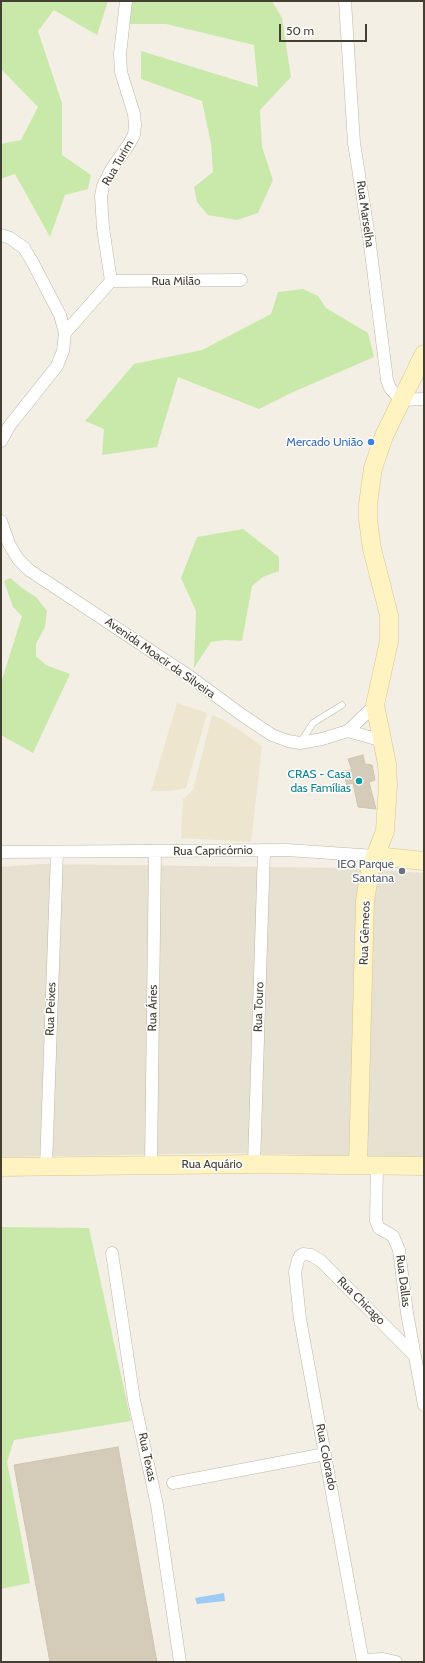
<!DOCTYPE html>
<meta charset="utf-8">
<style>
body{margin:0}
#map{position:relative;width:425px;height:1663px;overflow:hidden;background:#f3efe4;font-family:Cabin,sans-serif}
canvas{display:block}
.frame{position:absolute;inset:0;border:2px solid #453f33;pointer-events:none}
.scale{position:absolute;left:279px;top:24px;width:88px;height:18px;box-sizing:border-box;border:2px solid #453f33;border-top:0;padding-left:5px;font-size:12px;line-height:14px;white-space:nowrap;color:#453f33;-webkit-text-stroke:3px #fff;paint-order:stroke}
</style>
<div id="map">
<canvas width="425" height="1663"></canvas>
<div class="frame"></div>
<div class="scale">50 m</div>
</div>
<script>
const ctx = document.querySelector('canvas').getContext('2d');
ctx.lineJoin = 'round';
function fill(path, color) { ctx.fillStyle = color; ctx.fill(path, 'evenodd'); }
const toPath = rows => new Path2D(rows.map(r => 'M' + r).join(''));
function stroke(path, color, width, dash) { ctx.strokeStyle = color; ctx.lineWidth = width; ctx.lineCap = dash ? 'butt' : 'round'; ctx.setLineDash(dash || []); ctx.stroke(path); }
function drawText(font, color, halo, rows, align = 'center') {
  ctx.font = font + ' Cabin,sans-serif'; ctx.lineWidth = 3; ctx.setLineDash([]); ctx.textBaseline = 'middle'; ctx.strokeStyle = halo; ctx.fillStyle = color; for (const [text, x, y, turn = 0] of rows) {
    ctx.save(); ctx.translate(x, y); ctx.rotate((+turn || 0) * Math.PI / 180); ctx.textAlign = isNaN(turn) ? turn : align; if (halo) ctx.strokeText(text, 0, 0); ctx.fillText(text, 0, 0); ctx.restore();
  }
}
const residential = toPath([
 [40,864,347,868,424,873,424,1158,237,1153,1,1157,1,867]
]);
const education = toPath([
 [177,703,207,713,186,788,171,791,151,791],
 [212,715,224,720,262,746,251,842,181,838,183,799,193,790]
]);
const green = toPath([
 [1,1,108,1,97,35,54,10,38,31,62,103,62,155,91,175,88,189,65,195,50,237,15,174,1,179,1,144,21,140,38,107,1,69],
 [131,1,272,1,282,18,291,77,260,110,262,147,273,180,258,213,237,220,208,215,197,202,194,187,213,172,211,144,202,101,141,79,141,51,258,87,254,45,166,24,128,24],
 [303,289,318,296,326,308,368,333,374,357,291,393,259,409,178,377,157,447,102,455,104,429,85,421,134,364,202,350,271,314,278,292],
 [243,529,279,557,279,571,263,577,252,586,242,641,225,640,211,642,194,668,196,611,181,578,197,537],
 [10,578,22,588,36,597,47,611,45,627,36,644,36,656,46,665,70,674,33,753,1,735,1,683,22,616,13,607,4,581],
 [1,1227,89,1228,131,1421,14,1440,7,1462,30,1583,1,1589]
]);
const water = toPath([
 [224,1593,225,1601,197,1604,195,1598]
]);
const building = toPath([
 [363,755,365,764,372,765,375,780,369,782,376,809,358,807,353,783,347,785,343,771,352,770,348,759,363,755],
 [118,1447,157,1662,50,1662,14,1465,118,1447]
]);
const lane = toPath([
 [300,743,313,723,342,705]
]);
const street = toPath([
 [345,1,354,143,369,237,387,380,390,388,401,400,424,399],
 [1,235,10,238,24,248,33,263,60,315,65,333,63,351,57,366,10,425,1,441],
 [111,281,241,280],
 [65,333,111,281,103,228,101,196,103,186,111,170,129,144,134,135,135,125,134,114,121,72,120,54,126,1],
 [1,521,9,544,18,559,29,570,189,676,242,715,272,735,288,741,300,743,322,739,348,731,375,705],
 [348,731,383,741],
 [1,852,287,850,375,856],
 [151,1164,155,851],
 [254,1164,264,850],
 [377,1166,376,1221,379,1228,393,1236,399,1250,407,1313,424,1405],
 [46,1167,57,852],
 [112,1253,134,1400,157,1505,180,1662],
 [173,1483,325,1454],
 [363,1660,383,1659,396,1662],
 [363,1662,300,1319,295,1272,298,1260,300,1256,303,1254,311,1255,321,1261,414,1355]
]);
const secondary = toPath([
 [375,856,424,861],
 [358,1165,365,901,370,870,385,831,388,785,387,764,375,705,389,641,389,615,372,549,368,520,368,504,373,468,384,436,424,354],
 [1,1167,254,1164,424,1166]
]);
const markers = [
 [371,442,4,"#3f7fe0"],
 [359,781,4,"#0f9aa8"],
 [402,871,4,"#6b7280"]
];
const streetNames = [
 ["Rua Turim",118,163,-60],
 ["Rua Marselha",365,214,82],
 ["Rua Milão",176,281],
 ["Avenida Moacir da Silveira",160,658,35],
 ["Rua Capricórnio",213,851,-1],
 ["Rua Gêmeos",365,933,-88],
 ["Rua Touro",259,1007,-88],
 ["Rua Áries",153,1008,-89],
 ["Rua Peixes",51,1009,-88],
 ["Rua Aquário",212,1164],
 ["Rua Dallas",403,1281,83],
 ["Rua Chicago",361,1301,45],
 ["Rua Texas",147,1457,78],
 ["Rua Colorado",326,1457,79]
];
const shopNames = [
 ["Mercado União",363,442]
];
const cultureNames = [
 ["CRAS - Casa",351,774],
 ["das Famílias",351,788]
];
const worshipNames = [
 ["IEQ Parque",394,864],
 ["Santana",394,878]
];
fill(residential, '#e7e1d1');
fill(education, '#ede5cd');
fill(green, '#c9e9aa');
fill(water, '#9dcbf3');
fill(building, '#d5cbb9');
stroke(building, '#d0c4ac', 1);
stroke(lane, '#beb7a6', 7);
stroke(street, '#beb7a6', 13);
stroke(secondary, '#d5c691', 19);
stroke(lane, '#fff', 6);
stroke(street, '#fff', 12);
stroke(secondary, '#fff3c1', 18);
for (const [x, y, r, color] of markers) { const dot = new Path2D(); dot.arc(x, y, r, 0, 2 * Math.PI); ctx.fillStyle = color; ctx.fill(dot); stroke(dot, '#fff', 1.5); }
drawText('12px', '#453f33', '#fff', streetNames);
drawText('12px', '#366cbe', '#fff', shopNames, 'right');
drawText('12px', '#0d838f', '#fff', cultureNames, 'right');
drawText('12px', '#5b616d', '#fff', worshipNames, 'right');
</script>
